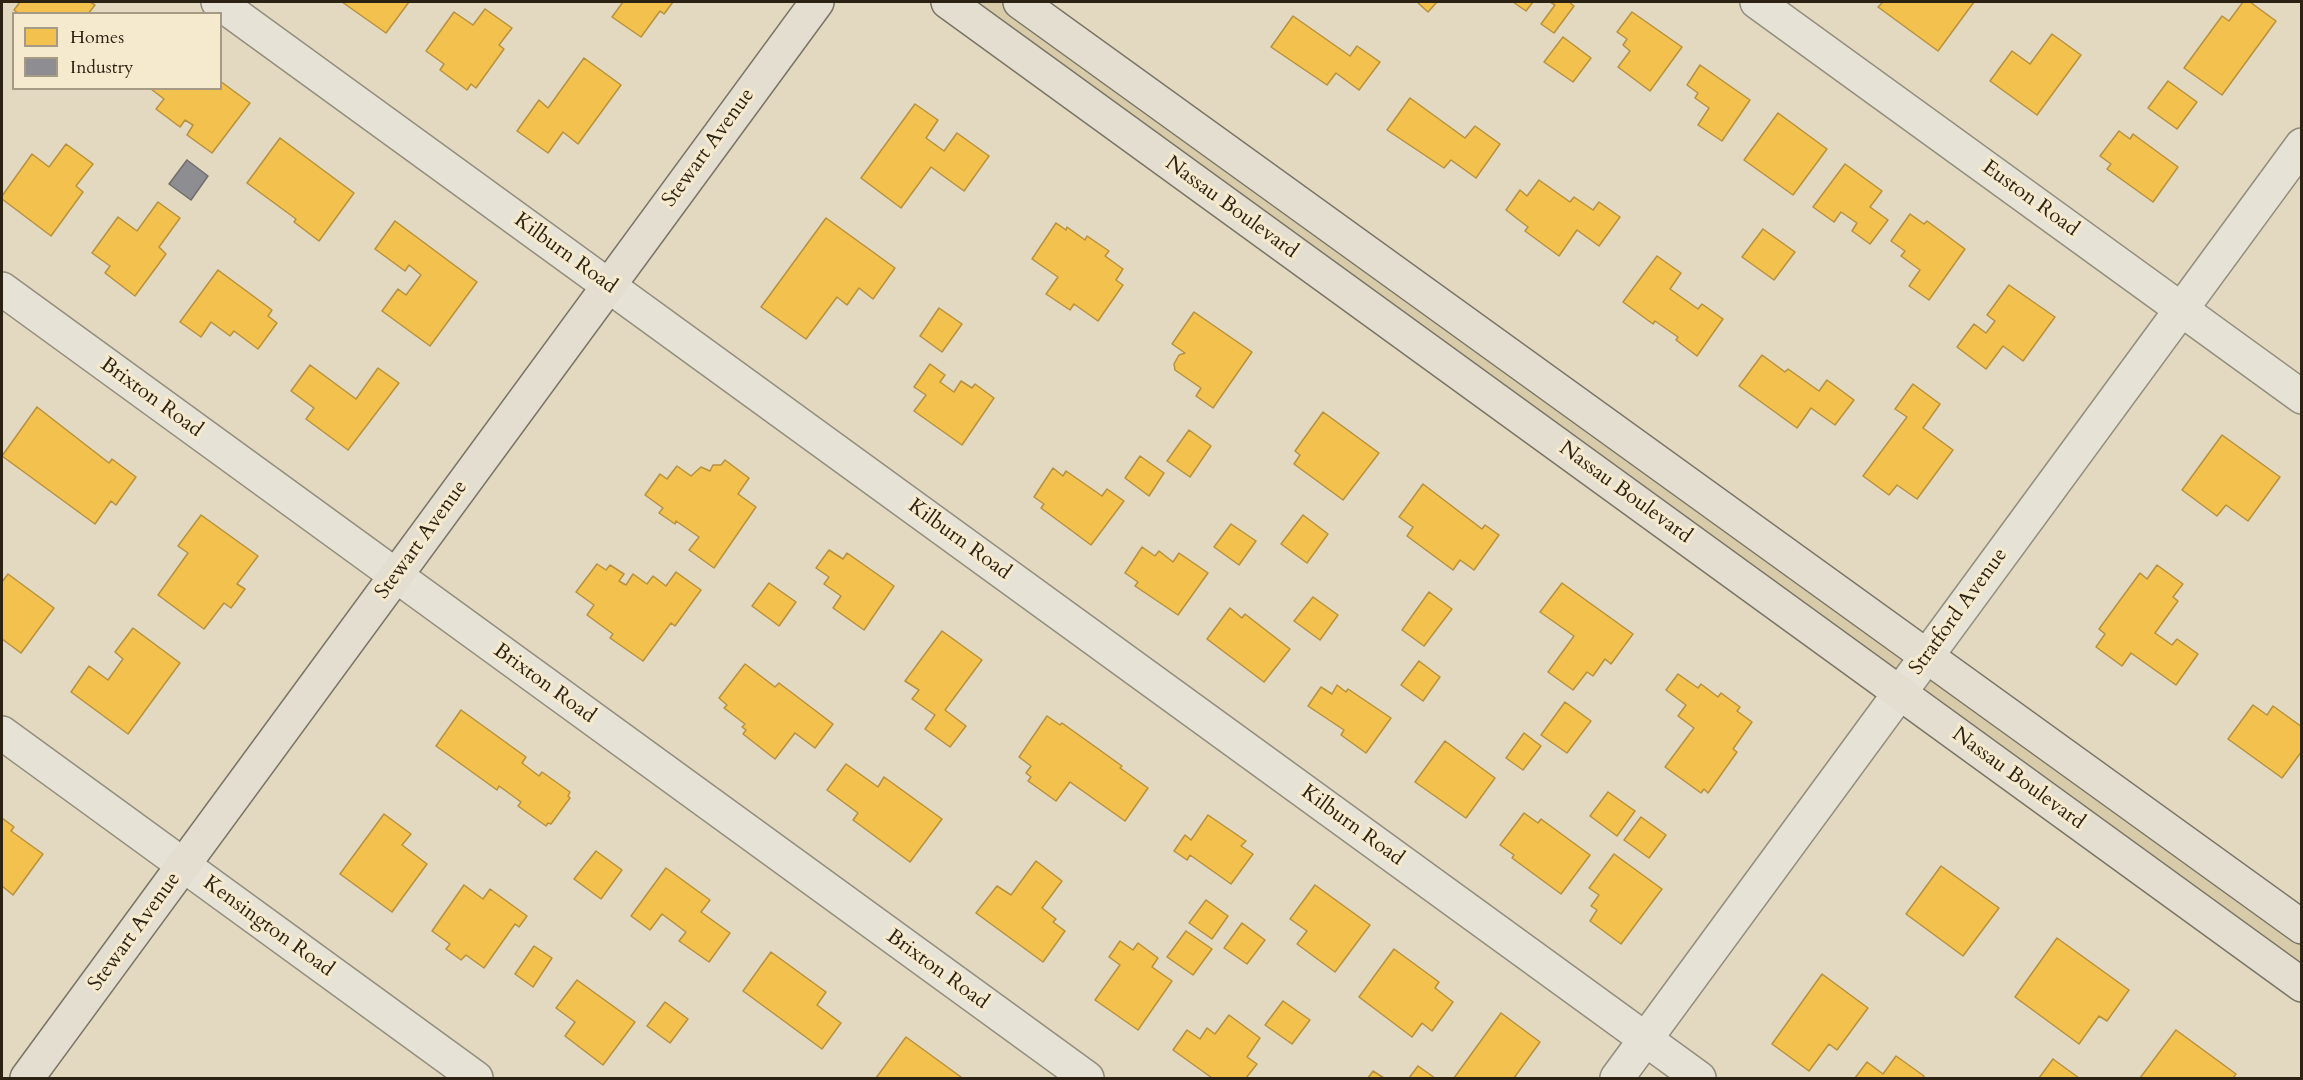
<!DOCTYPE html>
<style>
body{margin:0}
#map{position:relative;width:2303px;height:1080px;overflow:hidden;background:#e2d9c0;font-family:Cardo,serif}
canvas{display:block}
.frame{position:absolute;inset:0;border:3px solid #2c2214;pointer-events:none}
.legend{position:absolute;left:12px;top:12px;width:210px;height:78px;box-sizing:border-box;background:#f5eacd;border:2px solid #a59a83;margin:0;padding:8px 10px;list-style:none;font-size:18px;color:#2c2214}
.legend li{display:flex;align-items:center;gap:12px;height:30px}
.legend b{width:30px;border:2px solid #a59a83}
</style>
<div id="map">
<canvas width="2303" height="1080"></canvas>
<div class="frame"></div>
<ul class="legend">
<li><b style="height:16px;background:#f2c14e"></b>Homes</li>
<li><b style="height:16px;background:#8d8d92"></b>Industry</li>
</ul>
</div>
<script>
const ctx = document.querySelector('canvas').getContext('2d');
ctx.lineJoin = 'round';
function fill(path, color) { ctx.fillStyle = color; ctx.fill(path, 'evenodd'); }
const toPath = rows => new Path2D(rows.map(r => 'M' + r).join(''));
function stroke(path, color, width, dash) { ctx.strokeStyle = color; ctx.lineWidth = width; ctx.lineCap = dash ? 'butt' : 'round'; ctx.setLineDash(dash || []); ctx.stroke(path); }
function drawText(font, color, halo, rows, align = 'center') {
  ctx.font = font + ' Cardo,serif'; ctx.lineWidth = 6; ctx.setLineDash([]); ctx.textBaseline = 'middle'; ctx.strokeStyle = halo; ctx.fillStyle = color; for (const [text, x, y, turn = 0] of rows) {
    ctx.save(); ctx.translate(x, y); ctx.rotate((+turn || 0) * Math.PI / 180); ctx.textAlign = isNaN(turn) ? turn : align; if (halo) ctx.strokeText(text, 0, 0); ctx.fillText(text, 0, 0); ctx.restore();
  }
}
const green = toPath([
 [946,2,1015,2,2301,935,2301,988]
]);
const homes = toPath([
 [20,2,90,2,95,5,88,14,19,14,14,10,20,2],
 [342,2,409,2,386,33,342,2],
 [623,2,673,2,664,14,660,11,641,37,612,17,623,2],
 [1417,2,1437,2,1428,12,1417,2],
 [1513,2,1533,2,1526,11,1513,2],
 [1550,2,1569,2,1574,6,1554,33,1541,24,1555,5,1550,2],
 [1883,2,1974,2,1938,51,1878,7,1883,2],
 [2243,2,2250,2,2276,21,2222,95,2184,68,2222,16,2229,21,2243,2],
 [485,9,512,28,499,45,504,49,476,88,471,84,467,90,440,70,444,64,426,51,454,12,473,25,485,9],
 [1632,12,1682,47,1650,91,1618,67,1630,51,1623,45,1627,39,1617,32,1632,12],
 [1293,16,1350,56,1357,46,1380,62,1359,90,1336,73,1327,85,1271,47,1293,16],
 [2052,34,2081,55,2037,115,1990,81,2012,51,2030,64,2052,34],
 [1563,37,1591,58,1573,82,1544,62,1563,37],
 [584,58,621,85,578,144,563,132,548,153,517,131,539,100,548,108,584,58],
 [1700,65,1750,100,1722,141,1698,125,1709,108,1695,98,1698,93,1687,85,1700,65],
 [220,81,250,103,212,153,187,135,193,125,185,120,180,127,156,109,164,99,151,89,220,88,220,81],
 [2168,81,2197,102,2177,129,2148,108,2168,81],
 [1410,98,1465,138,1475,126,1500,144,1476,178,1451,160,1444,168,1387,130,1410,98],
 [915,104,938,120,926,138,944,151,957,133,989,156,964,191,931,167,901,208,861,178,915,104],
 [1778,113,1827,149,1793,195,1744,160,1778,113],
 [2119,131,2130,139,2133,134,2178,167,2153,202,2107,169,2111,164,2100,156,2119,131],
 [280,138,354,193,319,241,294,222,296,219,247,183,280,138],
 [66,144,93,164,76,186,83,192,51,236,2,199,2,196,32,154,49,167,66,144],
 [1845,164,1882,191,1870,207,1888,220,1870,244,1852,231,1857,223,1841,212,1834,222,1813,207,1845,164],
 [1539,180,1570,202,1574,197,1593,210,1599,202,1620,217,1599,246,1577,230,1559,256,1525,231,1528,227,1506,210,1520,190,1527,196,1539,180],
 [158,202,180,218,159,247,166,254,135,296,105,273,110,266,92,253,118,217,137,231,158,202],
 [1910,214,1924,224,1927,221,1965,249,1929,300,1909,286,1920,270,1901,256,1905,251,1891,241,1910,214],
 [826,218,895,268,873,299,859,288,847,305,837,297,806,339,761,307,826,218],
 [395,221,477,282,430,346,382,311,398,289,406,295,421,275,409,265,405,271,375,249,395,221],
 [1056,223,1066,230,1067,227,1085,240,1087,236,1109,251,1105,256,1123,269,1116,280,1123,285,1098,321,1074,304,1070,310,1046,294,1058,277,1032,259,1056,223],
 [1763,229,1795,252,1774,280,1742,257,1763,229],
 [1657,256,1681,273,1670,289,1698,309,1702,304,1723,319,1697,356,1676,340,1678,337,1655,321,1653,324,1623,302,1657,256],
 [218,270,272,310,268,316,277,323,258,349,234,331,230,336,211,322,201,337,180,322,218,270],
 [2009,285,2055,317,2023,361,2003,346,1986,369,1957,347,1974,324,1986,333,1995,321,1987,315,2009,285],
 [939,308,962,324,942,352,920,336,939,308],
 [1194,312,1252,352,1213,408,1196,396,1201,388,1175,370,1174,364,1179,355,1185,353,1172,344,1194,312],
 [1762,355,1785,372,1788,369,1819,391,1827,380,1854,400,1835,425,1811,408,1797,428,1739,386,1762,355],
 [930,364,945,375,940,382,954,392,961,381,972,388,975,384,994,398,962,445,914,411,926,395,914,387,930,364],
 [310,365,356,399,378,368,399,383,348,450,306,419,314,408,291,391,310,365],
 [1913,384,1940,404,1923,428,1953,450,1917,499,1897,485,1889,495,1863,476,1907,417,1895,409,1913,384],
 [37,407,109,463,112,459,136,477,116,505,111,501,95,524,2,456,37,407],
 [1323,412,1379,453,1343,500,1294,464,1300,455,1295,451,1323,412],
 [1189,430,1211,446,1190,477,1167,461,1189,430],
 [2222,435,2280,477,2248,521,2226,505,2217,516,2182,490,2222,435],
 [1140,456,1164,473,1149,496,1125,478,1140,456],
 [725,460,749,478,738,494,756,507,714,568,689,550,699,537,676,521,675,524,659,513,663,508,645,495,660,474,667,479,677,466,691,476,701,467,710,471,713,465,721,465,725,460],
 [1053,468,1063,476,1066,471,1102,496,1107,489,1124,501,1091,545,1041,508,1044,504,1034,497,1053,468],
 [1423,484,1482,529,1485,525,1499,535,1474,570,1460,560,1453,570,1407,536,1413,527,1399,517,1423,484],
 [201,515,258,556,237,584,245,589,231,608,224,603,204,629,158,595,188,553,178,546,201,515],
 [1303,515,1328,534,1307,563,1281,544,1303,515],
 [1231,524,1256,541,1239,565,1214,547,1231,524],
 [1142,547,1155,556,1159,551,1173,562,1179,553,1208,573,1178,615,1135,586,1138,582,1125,573,1142,547],
 [829,550,843,559,847,553,894,586,864,630,833,608,841,596,824,584,829,577,816,568,829,550],
 [597,564,606,570,610,565,624,574,619,581,626,585,633,574,647,584,653,576,666,586,676,572,701,590,675,626,671,623,643,661,610,638,613,634,587,615,594,605,576,592,597,564],
 [2157,565,2183,584,2173,597,2178,601,2155,633,2172,645,2177,639,2198,654,2176,685,2131,653,2122,666,2096,647,2105,634,2099,629,2140,573,2147,579,2157,565],
 [8,574,54,608,21,653,2,639,2,582,8,574],
 [769,583,796,602,779,626,752,606,769,583],
 [1562,583,1633,634,1611,664,1605,659,1593,676,1587,672,1573,690,1548,672,1574,636,1540,612,1562,583],
 [1429,592,1452,609,1424,646,1402,630,1429,592],
 [1313,597,1338,615,1320,640,1294,621,1313,597],
 [1230,608,1242,618,1245,614,1290,649,1264,682,1207,639,1230,608],
 [133,628,180,663,128,734,71,692,89,666,108,680,123,659,115,652,133,628],
 [942,631,982,660,945,710,966,726,950,747,925,729,935,715,912,699,919,690,905,681,942,631],
 [1419,661,1440,677,1423,701,1401,685,1419,661],
 [745,664,775,687,779,683,833,724,815,748,795,733,775,759,743,734,746,730,742,727,745,724,724,708,727,705,719,698,745,664],
 [1678,674,1698,688,1701,684,1718,697,1721,693,1740,707,1737,711,1752,722,1733,749,1737,752,1708,793,1704,789,1701,793,1665,767,1694,728,1678,716,1686,705,1666,690,1678,674],
 [1337,685,1346,692,1348,689,1391,718,1366,753,1341,735,1344,730,1308,706,1321,687,1332,694,1337,685],
 [1565,702,1591,721,1567,753,1541,735,1565,702],
 [2253,705,2267,715,2273,706,2302,727,2302,751,2282,778,2228,739,2253,705],
 [461,710,526,757,522,763,539,776,542,772,570,792,568,796,570,798,551,824,548,823,546,826,518,806,521,802,499,786,497,790,436,746,461,710],
 [1047,716,1060,725,1062,723,1122,766,1120,768,1148,788,1125,821,1070,782,1056,801,1028,781,1031,777,1026,773,1031,766,1019,757,1047,716],
 [1524,733,1541,746,1523,770,1506,758,1524,733],
 [1445,741,1495,778,1466,818,1415,782,1445,741],
 [846,764,878,787,884,777,942,819,910,862,853,820,858,813,827,790,846,764],
 [1608,792,1635,811,1617,836,1590,816,1608,792],
 [1524,813,1538,823,1541,819,1590,855,1561,894,1512,858,1514,855,1500,845,1524,813],
 [384,814,411,834,402,845,427,864,392,912,340,874,384,814],
 [1208,815,1246,841,1241,846,1253,854,1231,884,1190,855,1187,860,1174,851,1185,835,1191,840,1208,815],
 [1641,817,1666,835,1649,858,1624,840,1641,817],
 [2,818,14,827,11,831,43,854,13,895,2,886,2,818],
 [596,851,622,870,601,899,574,879,596,851],
 [1614,854,1662,889,1621,944,1590,921,1597,910,1591,906,1599,895,1589,888,1614,854],
 [1036,861,1062,881,1042,908,1056,919,1053,922,1065,931,1043,962,976,913,997,886,1011,895,1036,861],
 [1941,866,1999,908,1963,956,1906,914,1941,866],
 [666,868,710,900,701,912,730,933,709,962,679,941,686,932,662,914,650,930,631,916,666,868],
 [464,885,483,899,490,889,527,916,519,927,515,924,484,968,466,955,461,960,446,949,450,944,432,931,464,885],
 [1315,885,1370,925,1335,972,1297,944,1307,931,1290,919,1315,885],
 [1206,900,1228,916,1212,939,1189,923,1206,900],
 [1242,923,1265,940,1247,964,1224,948,1242,923],
 [1186,931,1212,949,1193,975,1167,957,1186,931],
 [2057,938,2129,990,2107,1021,2099,1016,2079,1044,2015,997,2057,938],
 [1120,941,1133,950,1138,943,1158,958,1152,967,1172,981,1138,1030,1095,1000,1120,965,1109,957,1120,941],
 [534,946,552,958,533,987,515,974,534,946],
 [1394,949,1439,982,1435,988,1453,1002,1432,1031,1422,1023,1412,1037,1359,997,1394,949],
 [771,952,826,992,817,1005,841,1023,822,1049,743,991,771,952],
 [1822,974,1868,1008,1837,1050,1829,1044,1809,1071,1772,1044,1822,974],
 [577,980,635,1022,603,1065,565,1036,575,1022,556,1008,577,980],
 [1283,1001,1310,1020,1292,1044,1265,1025,1283,1001],
 [665,1002,688,1019,670,1043,647,1026,665,1002],
 [1501,1013,1540,1042,1514,1078,1454,1078,1501,1013],
 [1229,1015,1260,1038,1247,1057,1257,1064,1246,1078,1212,1078,1173,1050,1187,1030,1200,1039,1207,1028,1215,1034,1229,1015],
 [2176,1030,2236,1074,2233,1078,2140,1078,2176,1030],
 [906,1037,961,1077,960,1078,876,1078,906,1037],
 [1896,1056,1924,1076,1922,1078,1855,1078,1867,1062,1883,1074,1896,1056],
 [2053,1059,2079,1078,2039,1078,2053,1059],
 [1418,1066,1435,1078,1409,1078,1418,1066],
 [1373,1071,1384,1078,1368,1078,1373,1071]
]);
const industry = toPath([
 [187,160,208,176,191,200,169,184,187,160]
]);
const minor = toPath([
 [218,2,1699,1078],
 [1757,2,2302,397],
 [2,289,1087,1078],
 [2,733,476,1078],
 [1617,1078,2302,145]
]);
const major = toPath([
 [948,2,2302,985],
 [1020,2,2302,927],
 [27,1078,817,2]
]);
const streetNames = [
 ["Stewart Avenue",709,148,-54],
 ["Euston Road",2030,199,36],
 ["Nassau Boulevard",1231,208,36],
 ["Kilburn Road",565,254,36],
 ["Brixton Road",151,398,36],
 ["Nassau Boulevard",1625,493,36],
 ["Stewart Avenue",422,540,-54],
 ["Kilburn Road",959,540,36],
 ["Stratford Avenue",1959,612,-54],
 ["Brixton Road",544,684,36],
 ["Nassau Boulevard",2018,779,36],
 ["Kilburn Road",1352,826,36],
 ["Kensington Road",268,927,36],
 ["Stewart Avenue",135,932,-54],
 ["Brixton Road",937,970,36]
];
fill(green, '#d8cba9');
fill(homes, '#f2c14e');
stroke(homes, '#b7913d', 1.5);
fill(industry, '#8d8d92');
stroke(industry, '#706d6c', 1.5);
stroke(minor, '#938d7d', 36);
stroke(major, '#7a7466', 36);
stroke(minor, '#e7e2d6', 33);
stroke(major, '#e3decf', 33);
drawText('21px', '#2c2214', '#f5eacd', streetNames);
</script>
